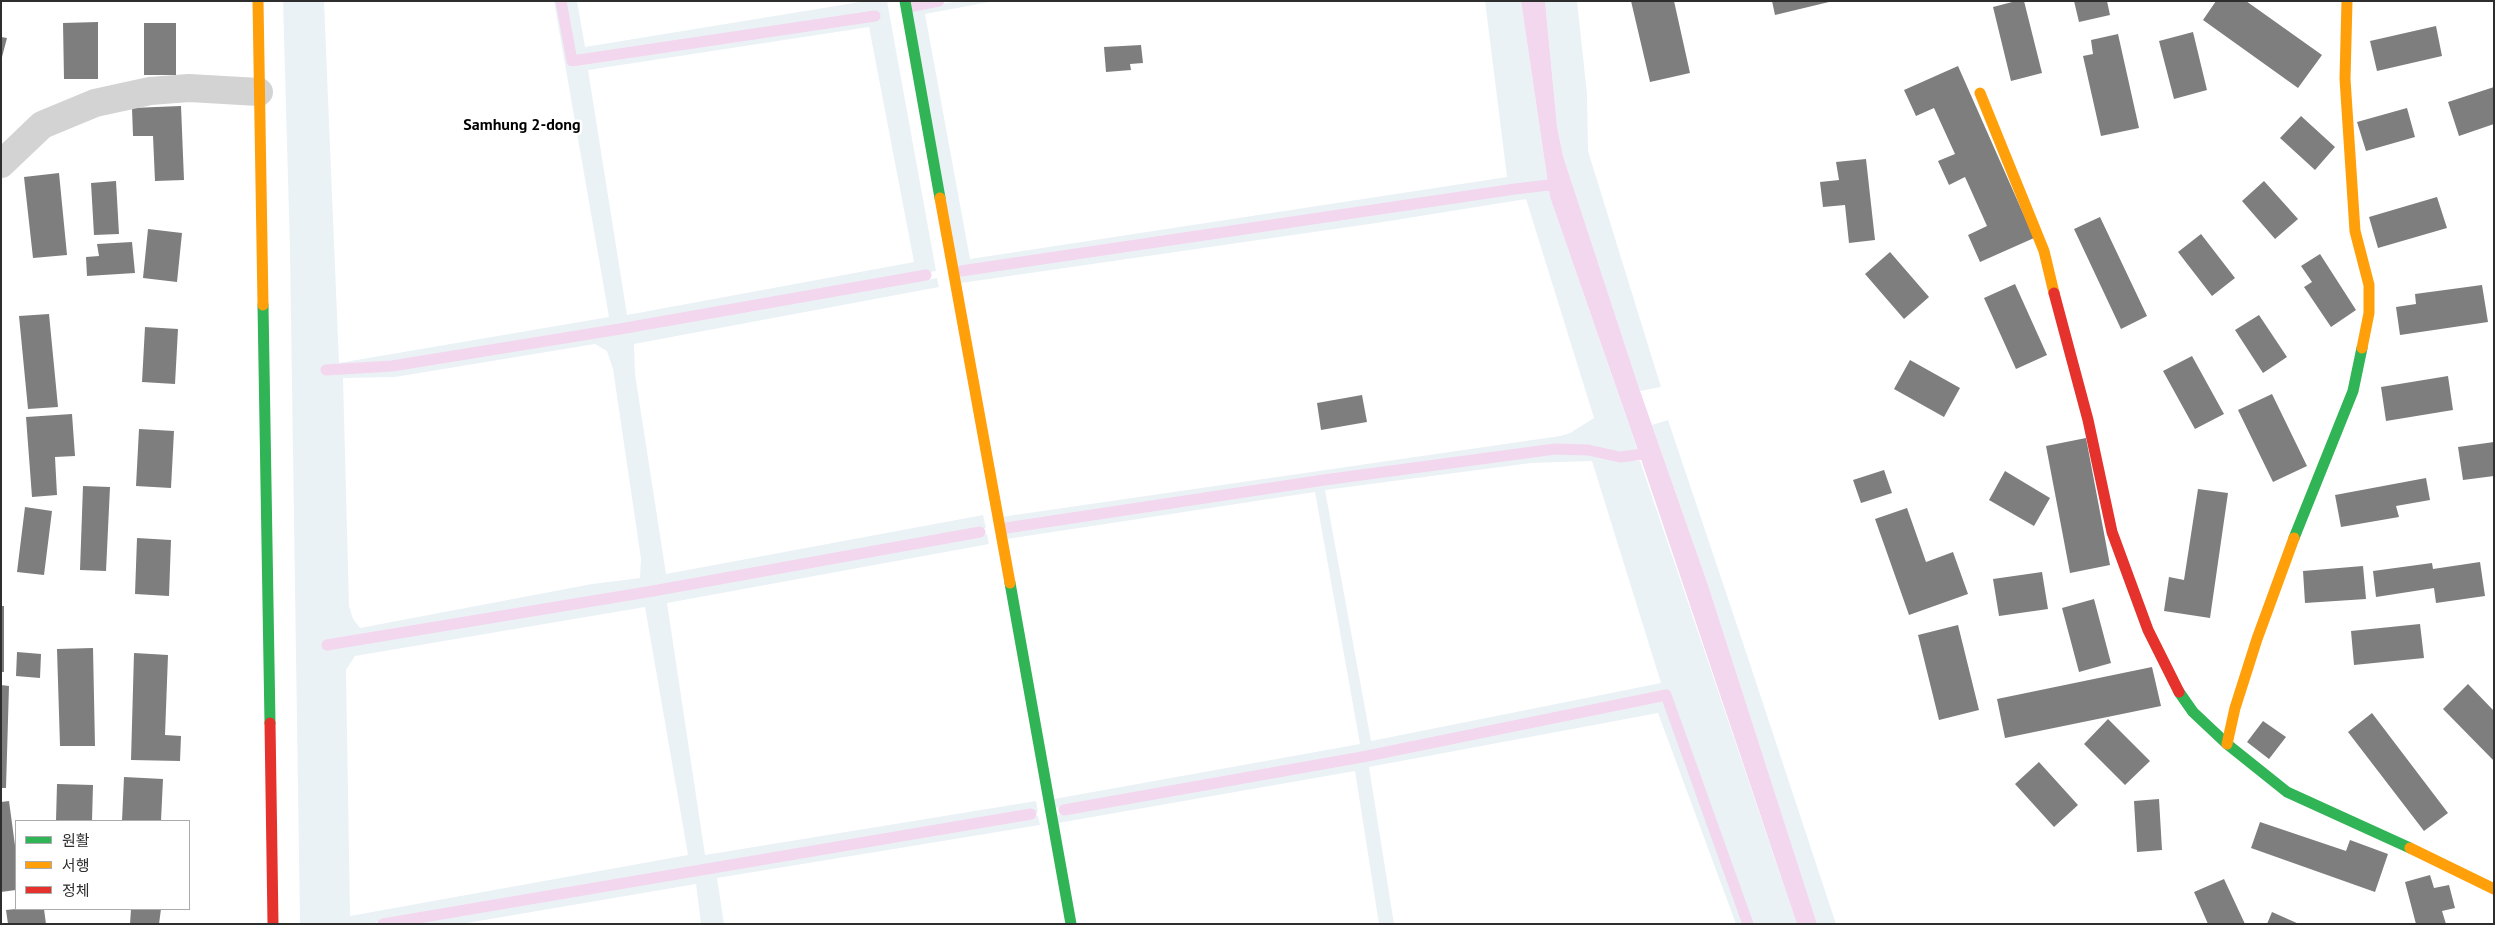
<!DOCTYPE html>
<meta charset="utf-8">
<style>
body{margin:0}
#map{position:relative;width:2495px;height:925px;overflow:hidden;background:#fff;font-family:"PT Sans","Noto Sans KR",sans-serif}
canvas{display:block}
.frame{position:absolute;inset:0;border:2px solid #2e2e2e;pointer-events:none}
.legend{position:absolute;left:15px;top:820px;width:175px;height:90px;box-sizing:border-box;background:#fff;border:1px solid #ababab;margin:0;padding:6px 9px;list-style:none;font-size:15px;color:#2e2e2e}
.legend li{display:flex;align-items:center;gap:10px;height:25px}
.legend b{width:25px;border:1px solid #ababab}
</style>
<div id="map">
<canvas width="2495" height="925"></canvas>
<div class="frame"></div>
<ul class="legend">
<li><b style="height:6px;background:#30b455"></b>원활</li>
<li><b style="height:6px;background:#ff9f0a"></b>서행</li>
<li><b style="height:6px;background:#e5322d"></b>정체</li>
</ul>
</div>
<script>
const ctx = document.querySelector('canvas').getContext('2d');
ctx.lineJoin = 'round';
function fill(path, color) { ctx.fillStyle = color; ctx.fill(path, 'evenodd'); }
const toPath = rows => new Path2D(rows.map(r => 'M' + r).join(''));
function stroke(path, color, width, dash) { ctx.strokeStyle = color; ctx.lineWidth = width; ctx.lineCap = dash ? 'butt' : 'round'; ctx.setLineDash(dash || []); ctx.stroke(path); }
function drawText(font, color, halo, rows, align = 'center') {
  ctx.font = font + ' "PT Sans",sans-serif'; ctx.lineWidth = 5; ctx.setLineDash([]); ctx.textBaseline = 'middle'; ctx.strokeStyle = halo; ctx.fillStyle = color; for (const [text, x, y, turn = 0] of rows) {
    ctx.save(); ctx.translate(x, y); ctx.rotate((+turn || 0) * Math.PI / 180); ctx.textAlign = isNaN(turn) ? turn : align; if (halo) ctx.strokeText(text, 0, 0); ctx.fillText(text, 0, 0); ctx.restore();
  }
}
const green = toPath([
 [283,1,324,1,339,363,609,317,554,1,559,1,570,67,869,20,873,15,865,14,575,58,565,1,577,1,585,47,866,1,887,1,936,271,620,328,391,364,322,368,322,374,393,370,937,278,939,287,634,344,635,374,666,574,983,515,986,528,650,591,323,643,325,649,652,595,987,534,989,544,667,603,705,855,1036,801,1038,812,700,866,368,924,300,924,290,251],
 [869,27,914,262,627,315,588,70],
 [595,344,607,351,613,369,641,559,640,578,592,584,360,628,353,619,349,606,343,378,395,377],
 [645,607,688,855,350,916,346,670,355,656],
 [958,1,995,1,925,14,970,259,1507,177,1485,1,1521,1,1550,197,1638,451,1622,455,1589,447,1552,445,1003,524,1001,517,1560,436,1570,433,1594,418,1526,199,1383,222,961,283,959,274,1335,218,1515,194,1518,188,1513,186,1333,214,956,268,910,10],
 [1545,1,1577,1,1587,94,1588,151,1661,387,1640,391,1563,156,1557,126],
 [1668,420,1747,655,1836,924,1817,924,1813,912,1708,585,1652,425],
 [1555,451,1588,452,1619,461,1640,461,1797,924,1751,924,1670,694,1665,690,1584,709,1359,755,1055,808,1054,799,1360,744,1315,492,1007,539,1004,531,1324,483],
 [1592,461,1661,683,1371,741,1325,490,1531,463],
 [1665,699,1744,924,1736,924,1658,713,1369,767,1394,924,1379,924,1355,771,1058,823,1057,815,1362,760],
 [1038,816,1040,825,717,878,724,924,701,924,696,884,461,924,399,924]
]);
const water = toPath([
 [1521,1,1545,1,1557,126,1563,156,1640,391,1708,585,1817,924,1797,924,1640,456,1550,197]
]);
const stream = toPath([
 [561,1,572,61,875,16],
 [908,7,939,1],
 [961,271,1515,189,1549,185,1560,190],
 [326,370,392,366,620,329,926,275],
 [1006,528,1324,480,1555,449,1588,450,1620,457,1652,453],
 [327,645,653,591,980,532],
 [1064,810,1362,757,1666,695,1748,924],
 [383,924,1031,814]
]);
const building = toPath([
 [1631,1,1674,1,1690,73,1650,82],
 [1772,1,1829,1,1829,2,1775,15],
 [2016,1,2024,1,2042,73,2011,81,1993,7],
 [2074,1,2107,1,2110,15,2079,22],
 [2216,1,2246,1,2322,55,2298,88,2203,20],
 [98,22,98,79,64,79,63,23],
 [144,23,176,23,176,75,144,75],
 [2436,26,2442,56,2377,71,2370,41],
 [2193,32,2207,90,2174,99,2159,41],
 [2118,34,2139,128,2101,136,2083,56,2093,54,2091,40],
 [1,37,7,38,2,57,1,57],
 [1141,45,1143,63,1130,64,1131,70,1106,72,1104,47],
 [1958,66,2034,238,1980,262,1968,235,1987,226,1965,177,1949,185,1938,161,1955,154,1934,108,1916,116,1904,90],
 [2494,87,2494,124,2459,136,2448,102],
 [181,106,184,180,155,181,153,136,133,136,132,108],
 [2407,108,2415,137,2366,151,2357,122],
 [2301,116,2335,147,2315,170,2280,138],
 [1866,159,1875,240,1849,243,1845,205,1823,207,1820,182,1839,180,1836,162],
 [59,173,67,255,33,258,24,177],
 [116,181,119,234,94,235,91,183],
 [2264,181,2298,219,2275,239,2242,201],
 [2437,197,2447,228,2378,248,2369,217],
 [2100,217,2147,316,2121,329,2074,229],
 [148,229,182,233,177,282,143,278],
 [2201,234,2235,278,2212,296,2178,252],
 [132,242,135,273,87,276,86,257,99,256,97,244],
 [1890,252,1929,297,1904,319,1865,274],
 [2320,254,2356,310,2331,327,2304,287,2312,282,2301,266],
 [2015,284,2047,355,2016,369,1984,298],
 [2482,285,2488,322,2400,335,2396,307,2416,304,2415,294],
 [49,314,58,407,28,409,19,316],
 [2259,315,2287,357,2263,373,2235,330],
 [145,327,178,329,175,384,142,382],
 [2192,356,2224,414,2195,429,2163,371],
 [1910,360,1960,388,1944,417,1894,389],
 [2448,376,2453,410,2386,421,2381,387],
 [2272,394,2307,466,2273,482,2238,410],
 [1362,395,1367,422,1321,430,1317,403],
 [72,414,75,456,55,457,57,495,32,497,26,417],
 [139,429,174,431,171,488,136,486],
 [2086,438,2110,565,2070,573,2046,446],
 [2494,442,2494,476,2463,480,2458,447],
 [1884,470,1892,493,1861,503,1853,480],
 [2005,471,2050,498,2034,526,1989,500],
 [2426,478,2430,500,2396,506,2399,517,2341,527,2335,495],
 [83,486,110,487,106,571,80,570],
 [2198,489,2228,493,2210,618,2164,611,2169,577,2184,580],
 [25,507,52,511,44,575,17,572],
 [1907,508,1926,562,1953,552,1968,594,1909,615,1875,519],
 [137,538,171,540,169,596,135,594],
 [2480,562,2485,596,2436,603,2434,588,2376,597,2373,571,2432,563,2433,569],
 [2363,566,2366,599,2305,603,2303,571],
 [2042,572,2048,609,1999,616,1993,579],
 [2094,599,2111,663,2079,672,2062,608],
 [1,606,4,606,4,672,1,672],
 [2420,624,2424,658,2354,665,2351,631],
 [1958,625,1979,710,1939,720,1918,635],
 [93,648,95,746,60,746,57,649],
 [17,652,41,654,40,678,16,676],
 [134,653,168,655,165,735,181,736,180,761,131,760],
 [2152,667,2161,706,2005,738,1997,699],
 [2468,684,2494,711,2494,761,2443,709],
 [1,685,9,686,6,788,1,788],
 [2372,713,2448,813,2424,831,2348,732],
 [2108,719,2150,761,2125,785,2084,744],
 [2263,721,2286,737,2269,759,2247,742],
 [2039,762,2078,805,2054,827,2015,784],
 [124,777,163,779,161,821,122,821],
 [57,784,93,785,92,821,56,821],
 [2159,799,2162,850,2137,852,2134,801],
 [9,801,16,853,16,890,1,892,1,802],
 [2260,822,2346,851,2350,840,2388,854,2375,892,2251,848],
 [2430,875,2434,888,2449,885,2455,908,2442,911,2446,924,2416,924,2405,882],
 [2224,879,2245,924,2208,924,2194,892],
 [16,909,44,909,46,924,8,924,6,910],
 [131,909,161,909,159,924,130,924],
 [2272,912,2299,924,2267,924]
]);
const street = toPath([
 [1,164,42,125,95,103,150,91,189,88,259,92]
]);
const fast = toPath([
 [905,1,940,198],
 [263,305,270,723],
 [2294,538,2353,391,2362,348],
 [1010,583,1071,924],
 [2179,692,2193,712,2227,744,2287,792,2410,848]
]);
const slow = toPath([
 [258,1,263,305],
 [2347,1,2345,79,2355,231,2369,285,2369,313,2362,348],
 [1980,93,2044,251,2054,293],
 [940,198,1010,583],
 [2227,744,2235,708,2257,639,2294,538],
 [2410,848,2494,889]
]);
const jam = toPath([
 [2054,293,2088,420,2112,532,2148,630,2179,692],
 [270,723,273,924]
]);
const quarterNames = [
 ["Samhung 2-dong",522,125]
];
fill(green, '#ebf2f5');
fill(water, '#f2d7ee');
stroke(stream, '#f2d7ee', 11);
fill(building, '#7e7e7e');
stroke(street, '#d3d3d3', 28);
stroke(fast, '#30b455', 11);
stroke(slow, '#ff9f0a', 11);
stroke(jam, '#e5322d', 11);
drawText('bold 16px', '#000', '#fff', quarterNames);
</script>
